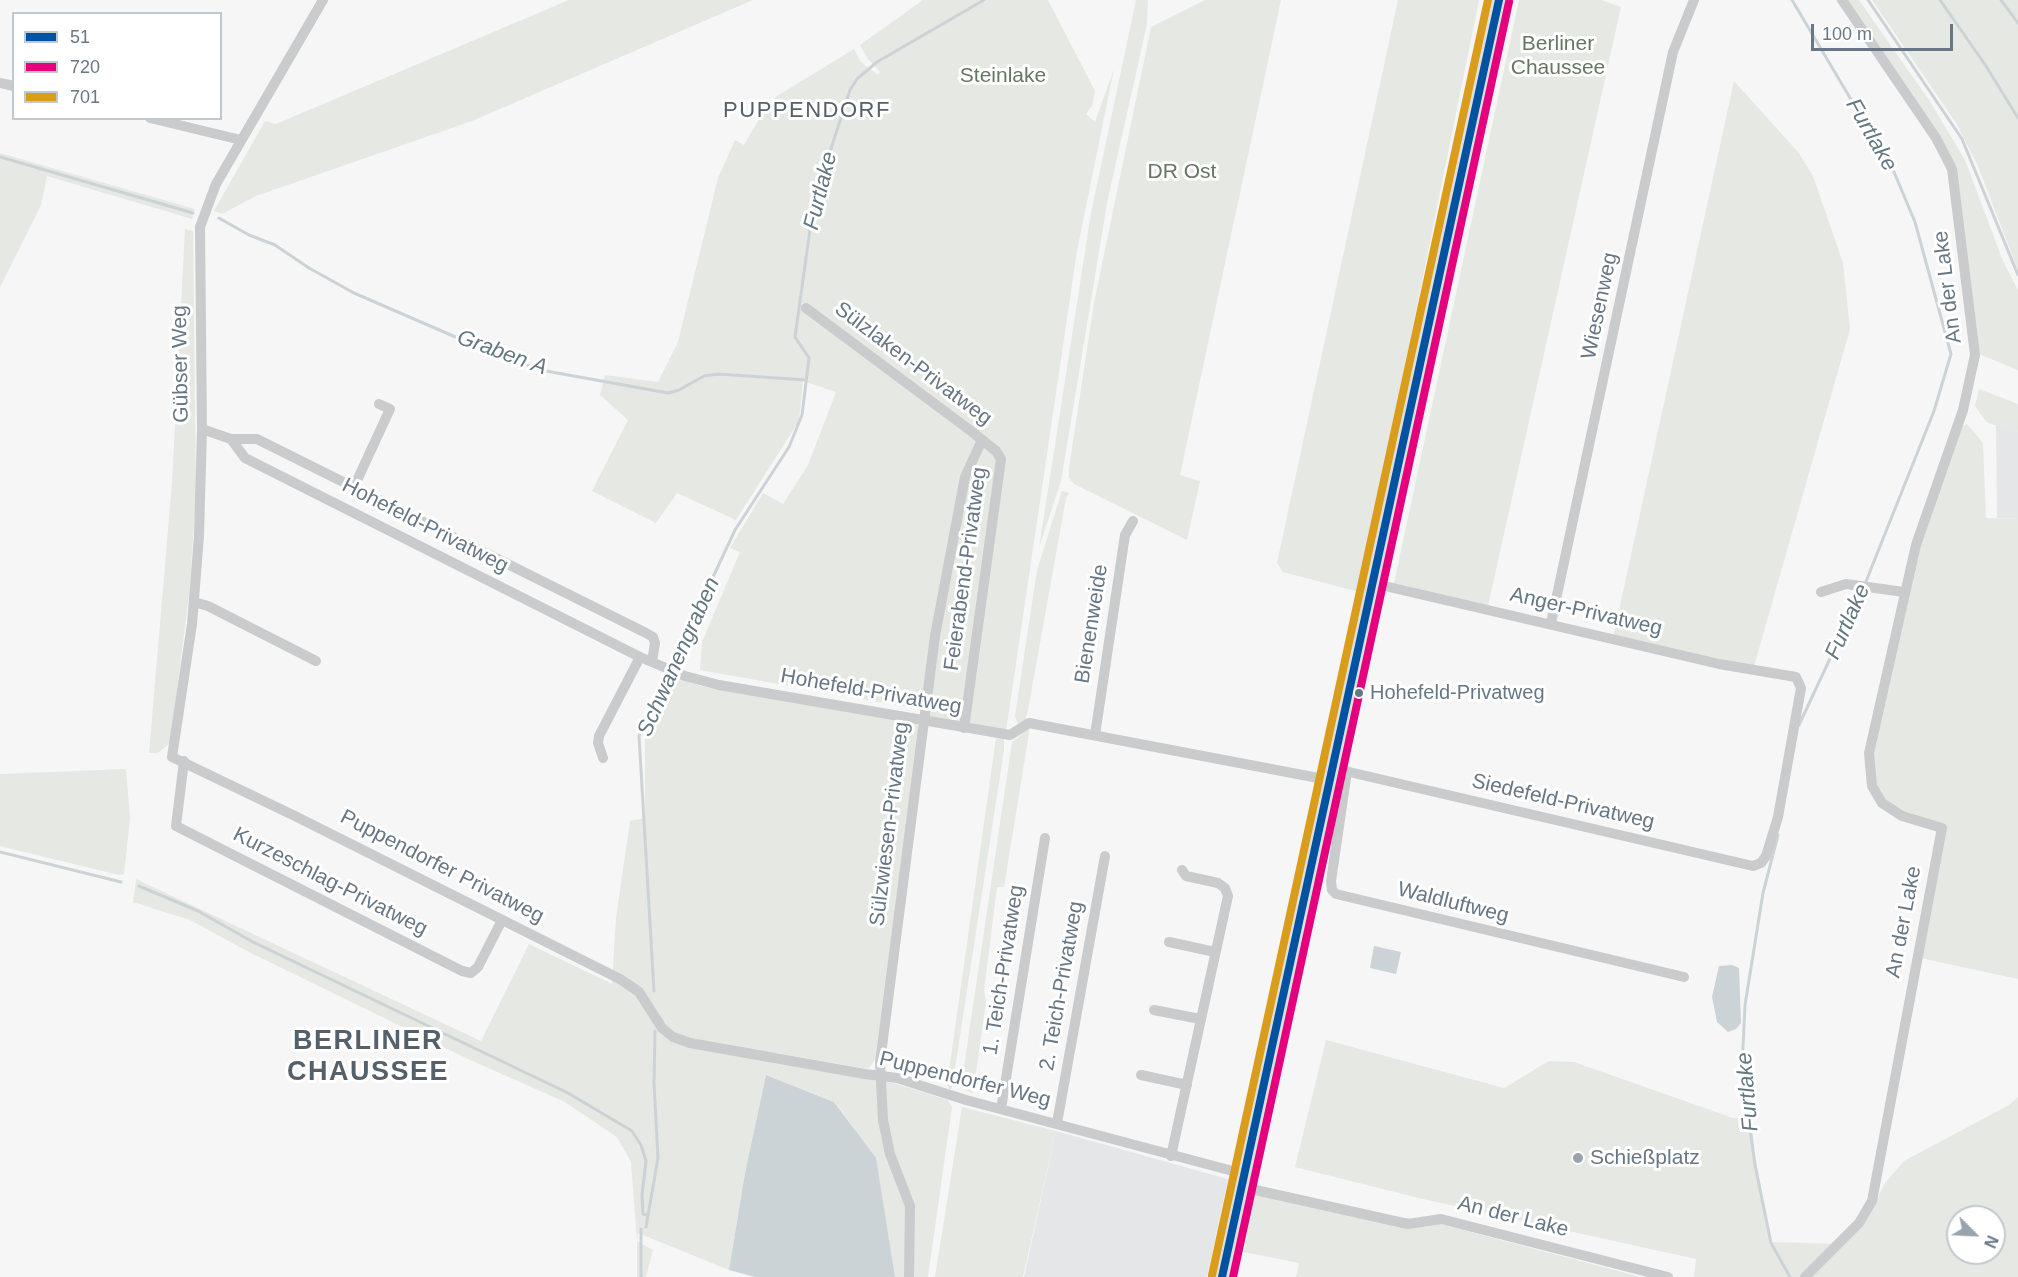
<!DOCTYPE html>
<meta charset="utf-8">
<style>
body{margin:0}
#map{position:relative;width:2018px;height:1277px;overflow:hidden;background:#f6f6f6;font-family:Helvetica,sans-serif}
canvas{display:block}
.legend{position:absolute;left:12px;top:12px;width:210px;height:108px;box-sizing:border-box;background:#fff;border:2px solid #c2c9ce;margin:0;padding:8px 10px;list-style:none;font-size:18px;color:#677785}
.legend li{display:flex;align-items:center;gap:12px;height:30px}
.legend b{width:30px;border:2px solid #c2c9ce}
.north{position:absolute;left:1946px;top:1205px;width:60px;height:60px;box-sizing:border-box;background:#fff;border:2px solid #c2c9ce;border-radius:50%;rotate:114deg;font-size:16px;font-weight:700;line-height:24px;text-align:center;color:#677785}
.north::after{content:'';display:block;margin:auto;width:21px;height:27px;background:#99a3ad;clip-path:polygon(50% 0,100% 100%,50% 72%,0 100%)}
.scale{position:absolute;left:1811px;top:24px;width:142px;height:27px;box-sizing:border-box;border:3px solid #677785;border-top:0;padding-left:8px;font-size:18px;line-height:21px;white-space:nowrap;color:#677785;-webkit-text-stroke:4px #fff;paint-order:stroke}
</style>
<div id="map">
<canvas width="2018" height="1277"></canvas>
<ul class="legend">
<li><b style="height:8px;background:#0152a1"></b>51</li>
<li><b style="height:8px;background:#e5007d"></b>720</li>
<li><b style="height:8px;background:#da9d1b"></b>701</li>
</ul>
<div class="north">N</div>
<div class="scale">100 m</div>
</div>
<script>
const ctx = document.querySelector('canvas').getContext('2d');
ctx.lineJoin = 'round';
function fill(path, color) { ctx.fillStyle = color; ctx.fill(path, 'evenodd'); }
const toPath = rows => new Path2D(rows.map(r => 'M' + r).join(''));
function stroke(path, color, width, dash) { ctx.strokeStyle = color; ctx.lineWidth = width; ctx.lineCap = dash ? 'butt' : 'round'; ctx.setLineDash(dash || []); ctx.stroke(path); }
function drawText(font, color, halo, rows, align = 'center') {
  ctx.font = font + ' Helvetica,sans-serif'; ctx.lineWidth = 6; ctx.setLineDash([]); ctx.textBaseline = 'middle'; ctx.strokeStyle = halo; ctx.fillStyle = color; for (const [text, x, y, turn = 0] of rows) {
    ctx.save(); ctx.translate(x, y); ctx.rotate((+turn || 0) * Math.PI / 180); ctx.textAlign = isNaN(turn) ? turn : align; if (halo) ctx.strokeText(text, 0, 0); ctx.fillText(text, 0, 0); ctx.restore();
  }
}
const built = toPath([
 [1996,425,2018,432,2018,519,1997,518],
 [1056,1131,1228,1179,1207,1277,1024,1277]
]);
const green = toPath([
 [569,0,753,0,472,121,256,196,222,214,214,211,265,121,276,124],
 [923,0,1048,0,1095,91,1092,106,1086,114,1095,122,1114,69,1077,251,1006,731,931,717,918,709,700,670,702,642,740,552,730,548,763,493,783,504,808,465,836,392,803,381,799,421,736,520,677,493,656,523,592,491,628,420,600,395,605,375,658,382,678,342,718,178,735,140,744,145,765,109,777,96,854,49,861,62,878,75,880,72,868,59,860,45],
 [1136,0,1148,0,1147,24,1108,198,1061,481,1039,548,1091,213],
 [1205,0,1281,0,1180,475,1200,481,1187,540,1074,484,1069,478,1069,468,1094,303,1151,27],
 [1398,0,1479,0,1359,592,1283,572,1277,563],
 [1519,0,1601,0,1621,7,1488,606,1394,583],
 [1845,0,1859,0,1929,100,1965,160,2003,261,2018,290,2018,370,1979,354,1958,181],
 [1872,0,2018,0,2018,270,1977,164,1956,123],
 [1734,81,1798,152,1813,176,1843,263,1850,329,1753,670,1613,638],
 [0,153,195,209,192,219,47,176,41,205,0,287],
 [185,229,193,231,196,498,189,596,170,743,158,753,149,753,172,483],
 [1979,389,2018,404,2018,432,1988,423,1984,419,1975,406],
 [1967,424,1983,443,1986,518,2018,519,2018,979,1916,957,1943,824,1907,814,1885,800,1876,784,1873,749,1917,556,1961,427],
 [1062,491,1069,493,1066,498,1028,710,1025,720,1018,724,1015,716,1037,570],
 [673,676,701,686,917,724,919,728,875,1060,868,1069,771,1052,769,1061,897,1084,948,1100,952,1107,928,1277,895,1277,875,1158,835,1102,766,1075,745,1173,729,1270,638,1233,637,1241,653,1250,646,1277,637,1277,637,1241,631,1162,617,1137,565,1102,468,1059,249,952,190,920,133,902,136,879,481,1041,529,944,612,984,616,918,630,821,645,818,645,737],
 [1030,727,1004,887,997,887,984,991,986,1002,973,1094,961,1087,1012,742],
 [996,738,1004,739,1004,750,952,1088,950,1090,947,1085],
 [126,769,130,819,124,874,119,875,0,846,0,774],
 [1326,1040,1504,1088,1549,1061,1574,1062,1733,1118,1748,1118,1771,1242,1840,1244,1805,1277,1694,1277,1696,1259,1423,1199,1295,1167],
 [2018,1097,2018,1277,1810,1277,1877,1199,1885,1183,1904,1161,2009,1105],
 [1958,1217,1994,1217,1994,1253,1958,1253],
 [962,1107,1056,1131,1023,1277,935,1277],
 [1254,1192,1440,1224,1641,1277,1296,1277,1299,1263,1244,1252]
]);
const water = toPath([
 [1374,946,1401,952,1396,974,1370,968],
 [1732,965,1739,968,1741,1023,1736,1029,1728,1032,1717,1022,1712,997,1719,966],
 [766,1075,834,1102,876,1158,895,1277,755,1277,729,1270,745,1173]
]);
const stream = toPath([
 [1792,0,1894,172,1915,222,1951,354,1934,411,1865,584],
 [1868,0,1962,139,2018,275],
 [1940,0,1986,66,2018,118],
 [2001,0,2018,23],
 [0,157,193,213],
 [219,218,249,235,275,245,309,268,354,293,504,358,546,371,668,393,679,390,704,376,718,374,806,380],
 [671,667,735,530,789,447,802,415,809,358,795,337,814,201,850,90,857,79,877,62,984,0],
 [1799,725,1862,590],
 [1778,835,1763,893,1745,1005,1742,1068,1755,1165,1771,1243,1790,1277],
 [0,852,121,882],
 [139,886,198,911,253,942,568,1093,632,1131,641,1145,646,1161,642,1195,643,1214,647,1215],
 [654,991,639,736,668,673],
 [646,1227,658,1158,654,1083,655,1031],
 [641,1277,641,1229]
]);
const minor = toPath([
 [323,0,216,184,200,227,202,429,199,536,192,624,172,757,297,817,620,979,639,992,662,1028,673,1037,690,1043,865,1074,897,1078,966,1100,1244,1174],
 [0,83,14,86],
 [150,118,241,140],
 [806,308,971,431,996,451,1001,459,964,728],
 [202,429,231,439,245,458,640,657,685,676,719,685,1010,735,1029,723,1329,780],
 [231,439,257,439,646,633,653,637,655,643,652,662],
 [354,487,390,409,379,404],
 [1821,592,1846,584,1904,592],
 [194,602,208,606,316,661],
 [1551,623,1673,52,1694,0],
 [1095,735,1125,535,1133,521],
 [603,758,598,743,599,736,640,657],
 [184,761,176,826,462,971,471,973,478,967,502,920],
 [1332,768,1753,866,1761,863,1766,856,1778,817,1801,688,1796,677,1719,664,1372,583],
 [1347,771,1331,881,1332,890,1336,894,1684,977],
 [1169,942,1215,952],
 [1154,1010,1200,1019],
 [1141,1075,1187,1085],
 [1001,1109,1045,838],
 [1057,1123,1105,856],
 [1171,1156,1228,896,1225,888,1218,883,1186,876,1182,870],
 [1242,1187,1408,1224,1441,1219,1668,1277],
 [909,1277,910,1206,890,1154,883,1120,880,1062,935,636,965,477,982,440],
 [1805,1277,1859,1223,1872,1201,1942,828,1902,816,1882,803,1872,786,1869,753,1916,545,1963,410,1975,355,1952,169,1936,138,1842,0]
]);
const primary = toPath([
 [1222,1277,1499,0]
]);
const bus1 = toPath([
 [1222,1277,1499,0]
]);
const bus2 = toPath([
 [1233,1277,1509,2]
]);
const bus3 = toPath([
 [1212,1275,1488,0]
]);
const markers = [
 [1359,693,5,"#677785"],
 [1578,1158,6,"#99a3ad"]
];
const busNames = [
 ["Hohefeld-Privatweg",1370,693]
];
const parkNames = [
 ["Berliner",1558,44],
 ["Chaussee",1558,68],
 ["Steinlake",1003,76],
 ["DR Ost",1182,172]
];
const streetNames = [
 ["An der Lake",1948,287,-97],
 ["Wiesenweg",1600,306,-78],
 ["Gübser Weg",181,364,-91],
 ["Sülzlaken-Privatweg",913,364,37],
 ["Hohefeld-Privatweg",425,526,27],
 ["Feierabend-Privatweg",966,569,-82],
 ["Anger-Privatweg",1586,612,13],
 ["Bienenweide",1092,624,-81],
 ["Hohefeld-Privatweg",871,692,10],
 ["Siedefeld-Privatweg",1563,802,13],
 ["Sülzwiesen-Privatweg",890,824,-83],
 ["Puppendorfer Privatweg",442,867,27],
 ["Kurzeschlag-Privatweg",330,882,27],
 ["Waldluftweg",1453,903,14],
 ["An der Lake",1904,922,-79],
 ["1. Teich-Privatweg",1004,970,-81],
 ["2. Teich-Privatweg",1062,986,-80],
 ["Puppendorfer Weg",965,1080,14],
 ["An der Lake",1513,1217,14]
];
const poiNames = [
 ["Schießplatz",1590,1158]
];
const neighbourhoodNames = [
 ["PUPPENDORF",807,111]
];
const waterNames = [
 ["Furtlake",1871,135,60],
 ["Furtlake",821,191,-76],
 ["Graben A",502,353,20],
 ["Furtlake",1848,622,-66],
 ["Schwanengraben",679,657,-66],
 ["Furtlake",1748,1092,-95]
];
const districtNames = [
 ["BERLINER",368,1042],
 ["CHAUSSEE",368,1073]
];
fill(built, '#e5e6e7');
fill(green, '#e5e8e3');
fill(water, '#ccd3d6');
stroke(stream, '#ccd3d6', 3);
stroke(primary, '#d2d3d4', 16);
stroke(minor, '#c9cbcc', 10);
stroke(primary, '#dedfdf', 15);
stroke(bus1, '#0152a1', 8);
stroke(bus2, '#e5007d', 8);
stroke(bus3, '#da9d1b', 8);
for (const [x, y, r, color] of markers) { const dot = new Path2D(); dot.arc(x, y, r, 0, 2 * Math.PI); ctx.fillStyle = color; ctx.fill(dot); stroke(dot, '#fff', 2); }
drawText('20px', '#677785', '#fff', busNames, 'left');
drawText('21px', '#667762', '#fff', parkNames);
drawText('21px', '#677785', '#fff', streetNames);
drawText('21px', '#677785', '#fff', poiNames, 'left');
ctx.letterSpacing = '1.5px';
drawText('22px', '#55616a', '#fff', neighbourhoodNames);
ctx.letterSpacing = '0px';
drawText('italic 22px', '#637880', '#fff', waterNames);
ctx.letterSpacing = '1.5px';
drawText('bold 27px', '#55616a', '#fff', districtNames);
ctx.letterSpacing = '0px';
</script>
